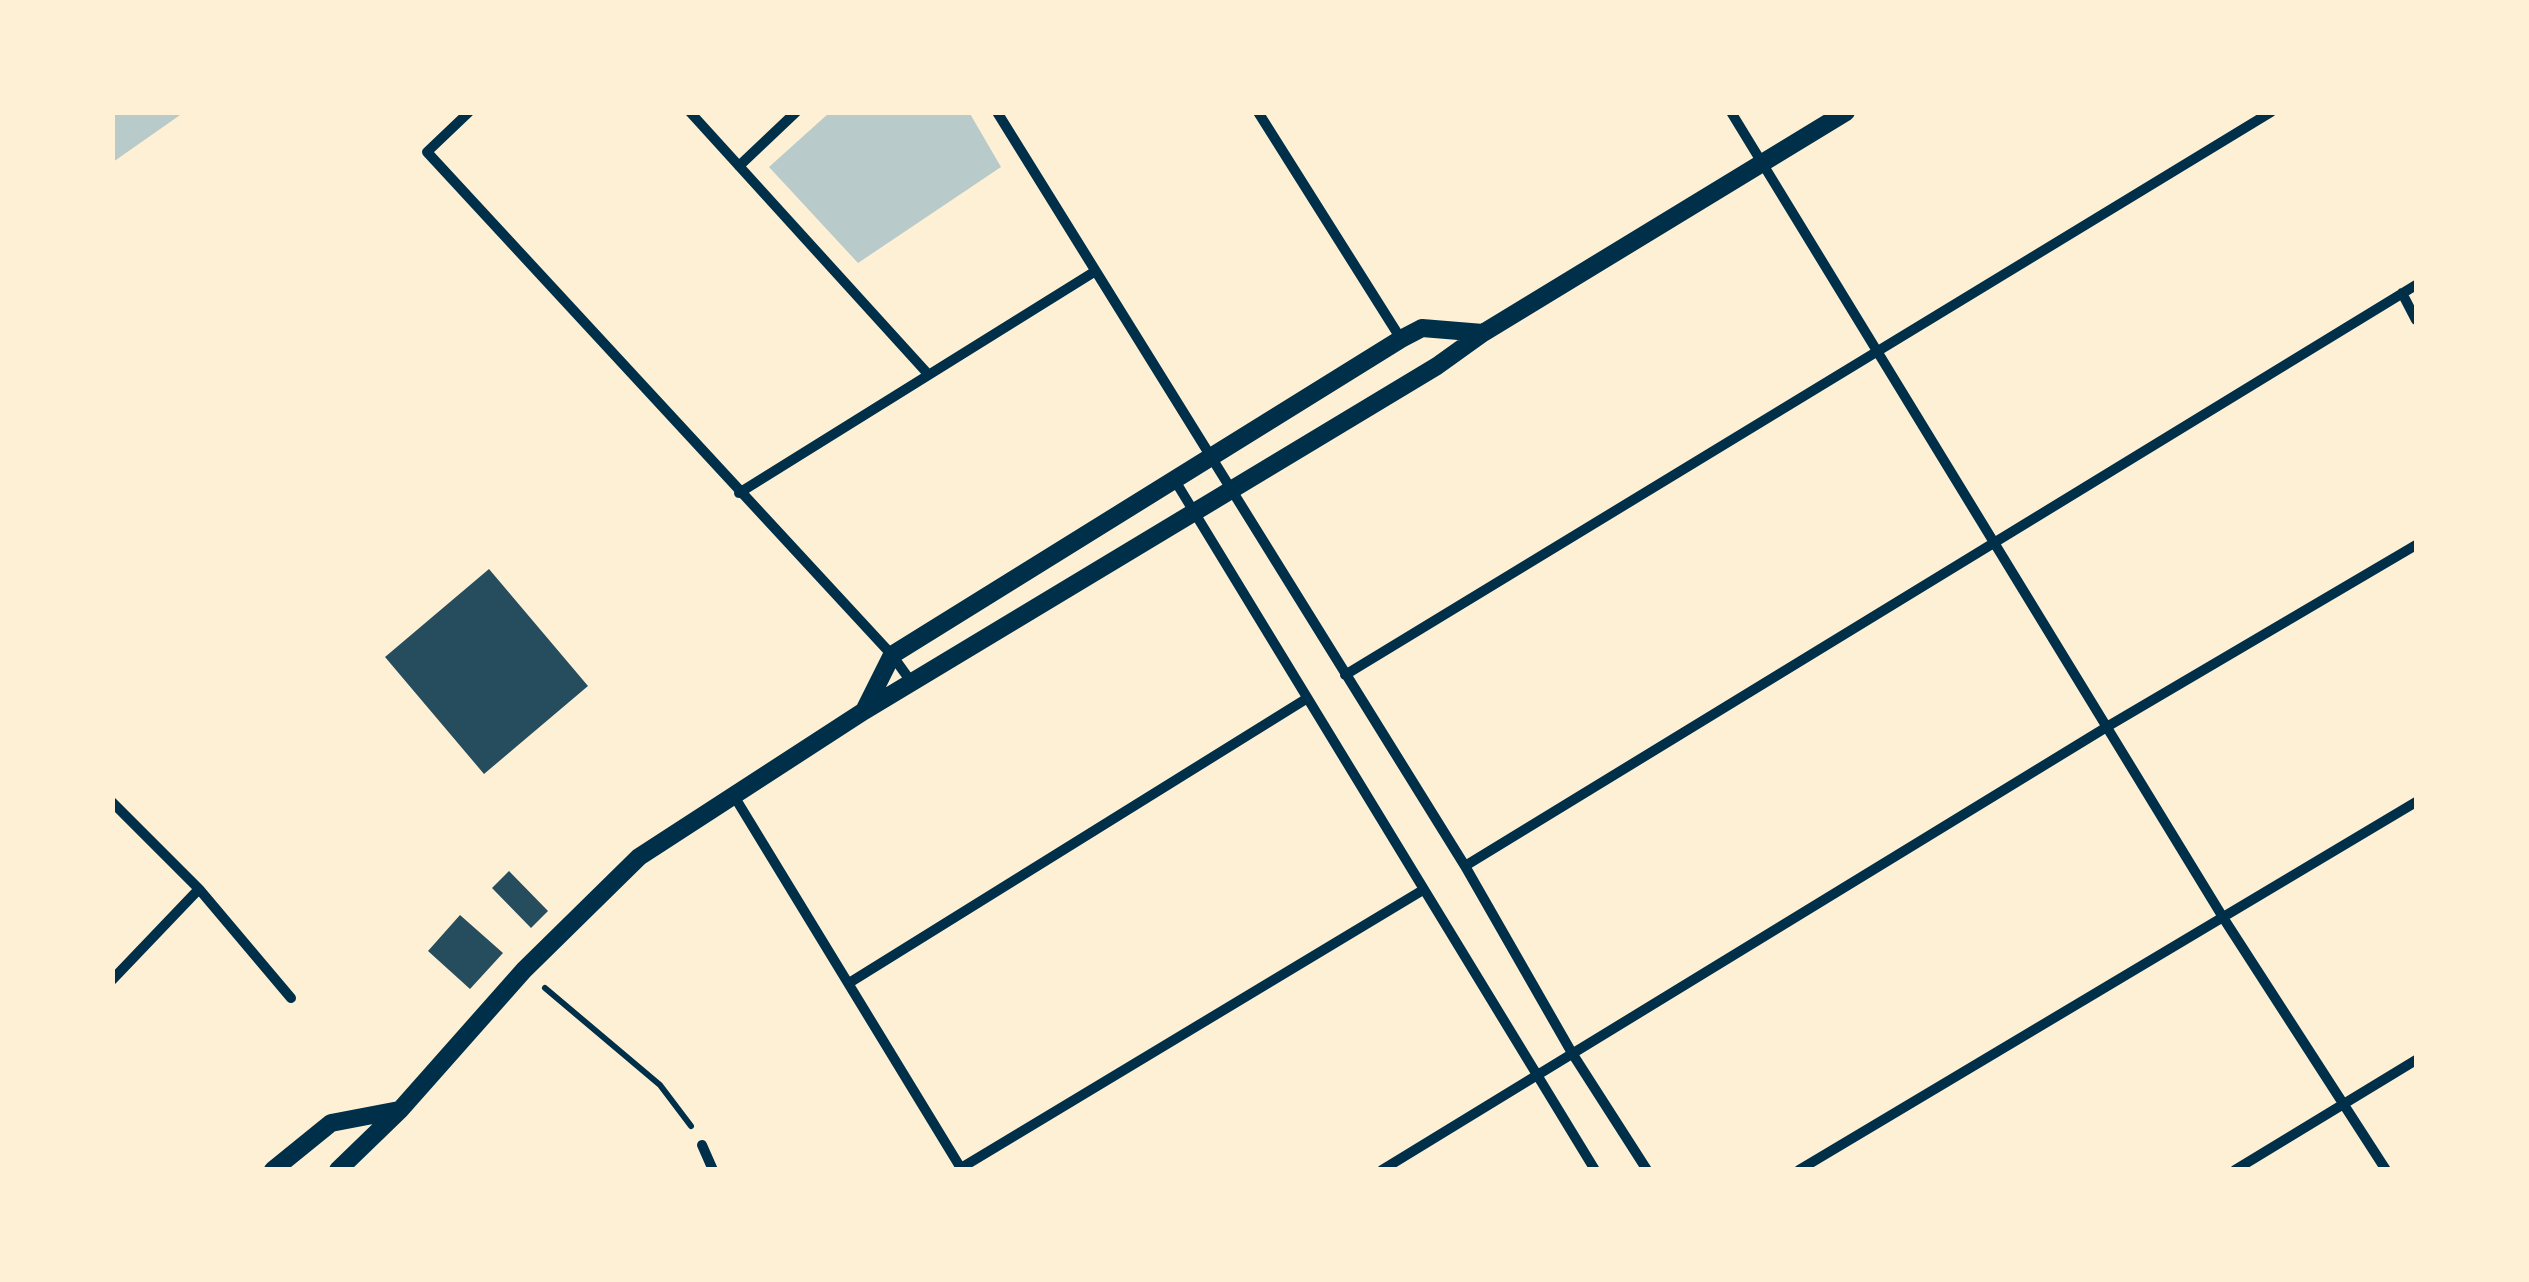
<!DOCTYPE html>
<style>
body{margin:0}
#map{position:relative;width:2529px;height:1282px;overflow:hidden;background:#fdf0d5;font-family:"Public Sans",sans-serif}
canvas{display:block}
.frame{position:absolute;inset:0;border:115px solid #fdf0d5;pointer-events:none}
</style>
<div id="map">
<canvas width="2529" height="1282"></canvas>
<div class="frame"></div>
</div>
<script>
const ctx = document.querySelector('canvas').getContext('2d');
ctx.lineJoin = 'round';
function fill(path, color) { ctx.fillStyle = color; ctx.fill(path, 'evenodd'); }
const toPath = rows => new Path2D(rows.map(r => 'M' + r).join(''));
function stroke(path, color, width, dash) { ctx.strokeStyle = color; ctx.lineWidth = width; ctx.lineCap = dash ? 'butt' : 'round'; ctx.setLineDash(dash || []); ctx.stroke(path); }
const green = toPath([
 [113,112,183,112,183,113,113,162],
 [969,112,1001,167,858,263,769,167,829,113]
]);
const building = toPath([
 [489,569,588,686,484,774,385,657],
 [509,871,548,911,531,928,492,888],
 [460,915,503,953,470,989,428,951]
]);
const path = toPath([
 [545,988,660,1085,691,1126]
]);
const minor = toPath([
 [469,112,427,152,892,655,912,683],
 [690,112,928,374],
 [997,112,1465,866,1572,1053,1647,1170],
 [1258,112,1401,339],
 [1731,112,2224,919,2386,1170],
 [739,166,796,112],
 [2402,293,2416,320],
 [1174,479,1595,1170],
 [739,493,1094,272],
 [1345,675,2271,112],
 [734,796,962,1170],
 [112,802,199,889,291,998],
 [1465,866,2416,285],
 [112,980,199,889],
 [849,983,1306,699],
 [702,1145,713,1170],
 [961,1168,1423,890],
 [1382,1170,2110,725,2416,545],
 [1799,1170,2416,802],
 [2235,1170,2416,1060]
]);
const tertiary = toPath([
 [864,711,892,655,1401,339,1422,328,1483,333],
 [273,1170,331,1123,399,1110],
 [338,1170,400,1110,524,970,639,857,864,711,1437,366,1483,333,1846,112]
]);
fill(green, '#b9caca');
fill(building, '#264d5e');
stroke(path, '#003049', 6);
stroke(minor, '#003049', 10);
stroke(tertiary, '#003049', 18);
</script>
